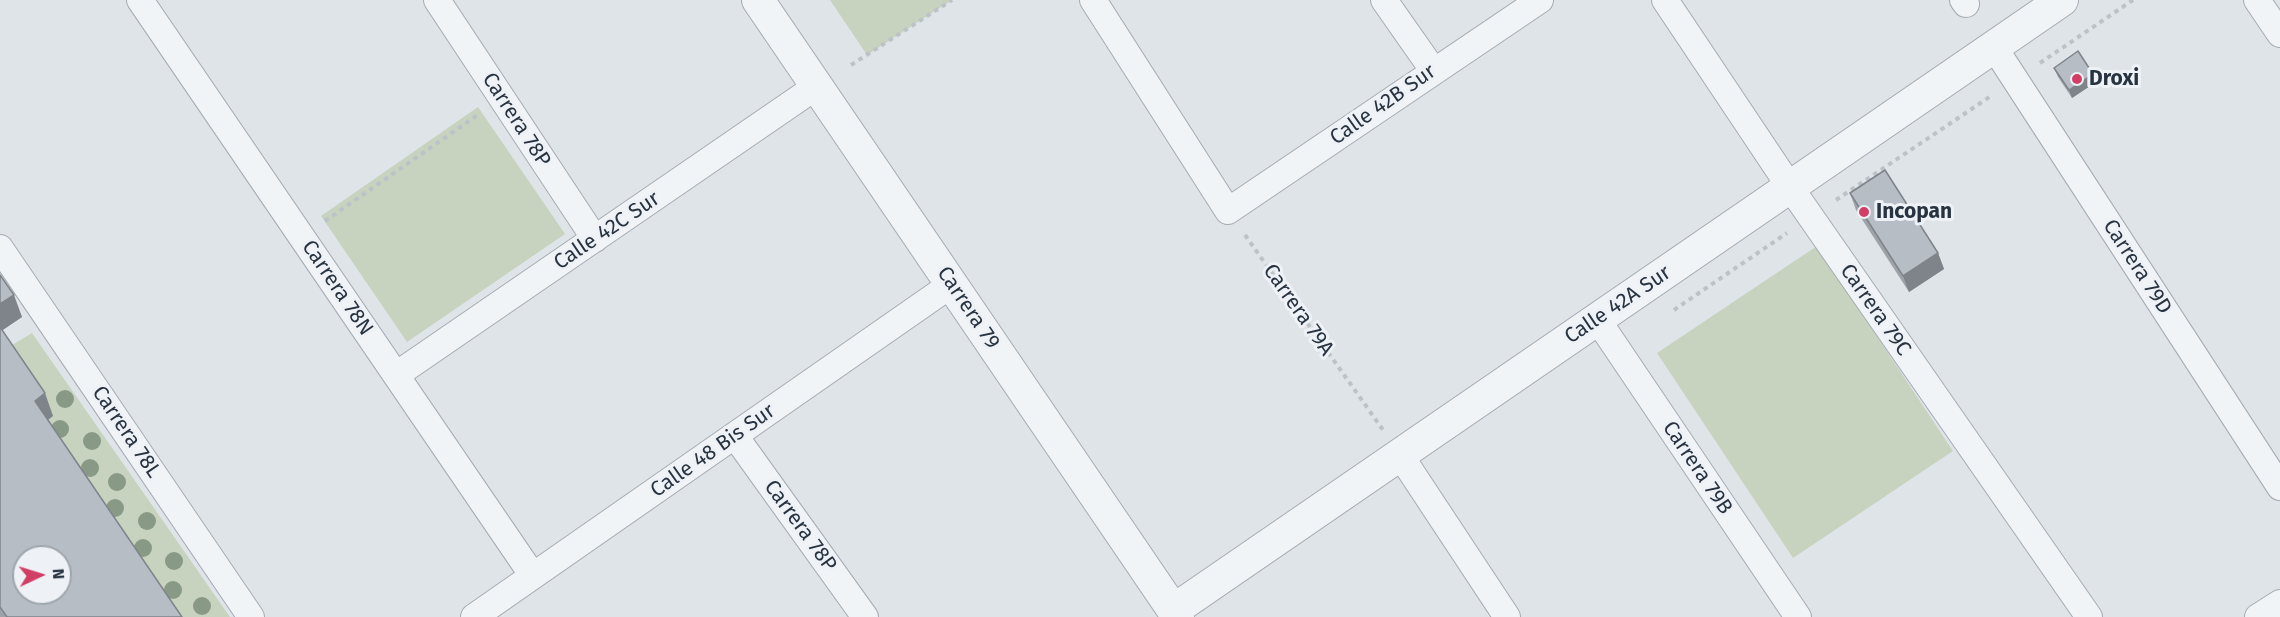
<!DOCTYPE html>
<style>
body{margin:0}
#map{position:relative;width:2280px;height:617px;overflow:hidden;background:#dfe4e9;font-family:"Fira Sans",sans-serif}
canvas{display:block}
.north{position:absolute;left:12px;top:545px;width:60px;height:60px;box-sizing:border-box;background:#eef2f6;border:2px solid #9ea6ad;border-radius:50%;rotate:86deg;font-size:16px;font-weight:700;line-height:24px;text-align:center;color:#273340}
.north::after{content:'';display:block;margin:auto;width:21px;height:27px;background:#d23f66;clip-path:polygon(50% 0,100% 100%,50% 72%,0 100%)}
</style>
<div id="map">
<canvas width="2280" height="617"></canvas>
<div class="north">N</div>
</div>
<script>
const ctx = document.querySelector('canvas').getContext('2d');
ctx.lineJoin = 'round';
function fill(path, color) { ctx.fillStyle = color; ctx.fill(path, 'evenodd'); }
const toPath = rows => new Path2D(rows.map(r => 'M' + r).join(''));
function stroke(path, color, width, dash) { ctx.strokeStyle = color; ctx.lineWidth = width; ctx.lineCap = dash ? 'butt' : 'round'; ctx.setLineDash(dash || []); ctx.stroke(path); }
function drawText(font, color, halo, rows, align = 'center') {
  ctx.font = font + ' "Fira Sans",sans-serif'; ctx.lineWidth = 6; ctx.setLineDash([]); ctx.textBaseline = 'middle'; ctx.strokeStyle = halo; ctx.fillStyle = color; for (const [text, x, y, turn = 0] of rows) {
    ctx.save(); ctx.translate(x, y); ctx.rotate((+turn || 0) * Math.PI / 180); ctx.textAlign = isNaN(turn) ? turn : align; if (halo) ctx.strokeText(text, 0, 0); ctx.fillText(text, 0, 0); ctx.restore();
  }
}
const green = toPath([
 [830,0,952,0,867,55],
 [478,107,565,234,407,342,321,216],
 [1817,246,1953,451,1793,558,1657,353],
 [32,333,230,617,175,617,43,423,7,348]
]);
const path = toPath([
 [2040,63,2133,0],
 [851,65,952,0],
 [1836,200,1991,96],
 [325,221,479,114],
 [1245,235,1383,430],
 [1674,310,1787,233]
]);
const minor = toPath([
 [140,0,533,576],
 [437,0,595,239],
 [1093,0,1228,211,1540,0],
 [1384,0,1433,70],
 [1665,0,1790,187,2089,617],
 [1963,0,1966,4],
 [2257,0,2280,34],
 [1994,47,2280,487],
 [0,248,251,617],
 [1597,319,1798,617],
 [396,375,817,86],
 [735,436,865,617],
 [1400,455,1507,617],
 [474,617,952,284],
 [2258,617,2280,603]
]);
const tertiary = toPath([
 [758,0,1178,617],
 [1174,610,2062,0]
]);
const trees = [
 [65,399],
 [60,429],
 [92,441],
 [90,468],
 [117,482],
 [115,508],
 [147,521],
 [143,548],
 [174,561],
 [173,590],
 [202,606]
];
const wall = toPath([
 [2054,68,2093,74,2096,82,2072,98,2058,77],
 [1850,193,1938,253,1944,269,1909,292,1856,210],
 [0,275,22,317,2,330,53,416,48,420,182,617,0,617]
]);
const shadedWall = toPath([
 [2093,74,2096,82,2072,98,2069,90],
 [1938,253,1944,269,1909,292,1903,276],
 [14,295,22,317,0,332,0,304],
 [45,393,53,416,43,423,35,401]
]);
const building = toPath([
 [2078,51,2093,74,2069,90,2054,68,2078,51],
 [1885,170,1938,253,1903,276,1850,193,1885,170],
 [0,275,14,295,0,304,0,275],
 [0,327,45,393,35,401,182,617,7,617,0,607,0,327],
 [24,557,60,557,60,593,24,593,24,557]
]);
const markers = [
 [2077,79,6,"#d23f66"],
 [1864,212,6,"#d23f66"]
];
const poiNames = [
 ["Droxi",2089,79],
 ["Incopan",1876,212]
];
const streetNames = [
 ["Calle 42B Sur",1383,105,-35],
 ["Carrera 78P",516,120,57],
 ["Calle 42C Sur",607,231,-34],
 ["Carrera 79D",2137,267,57],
 ["Carrera 78N",337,288,56],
 ["Calle 42A Sur",1618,305,-34],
 ["Carrera 79",968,308,56],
 ["Carrera 79A",1298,310,55],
 ["Carrera 79C",1875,310,55],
 ["Carrera 78L",126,432,56],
 ["Calle 48 Bis Sur",713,451,-35],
 ["Carrera 79B",1697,468,56],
 ["Carrera 78P",800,526,54]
];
fill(green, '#c7d3bf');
stroke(minor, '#a4abb3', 28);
stroke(tertiary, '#a4abb3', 34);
stroke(path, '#bcc2c7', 4, [4.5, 4.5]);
stroke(minor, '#f1f4f7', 26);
stroke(tertiary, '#f1f4f7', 32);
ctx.fillStyle = '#889985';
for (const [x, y] of trees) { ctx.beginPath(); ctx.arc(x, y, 9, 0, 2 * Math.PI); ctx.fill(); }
fill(wall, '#9da3a9');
fill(shadedWall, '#7f848a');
fill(building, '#b6bdc5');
stroke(building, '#7f848a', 1.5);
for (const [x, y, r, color] of markers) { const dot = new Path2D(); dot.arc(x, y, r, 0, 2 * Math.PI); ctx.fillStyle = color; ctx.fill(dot); stroke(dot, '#eef2f6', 2); }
drawText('bold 21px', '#273340', '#eef2f6', poiNames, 'left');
drawText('21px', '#273340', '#eef2f6', streetNames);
</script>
